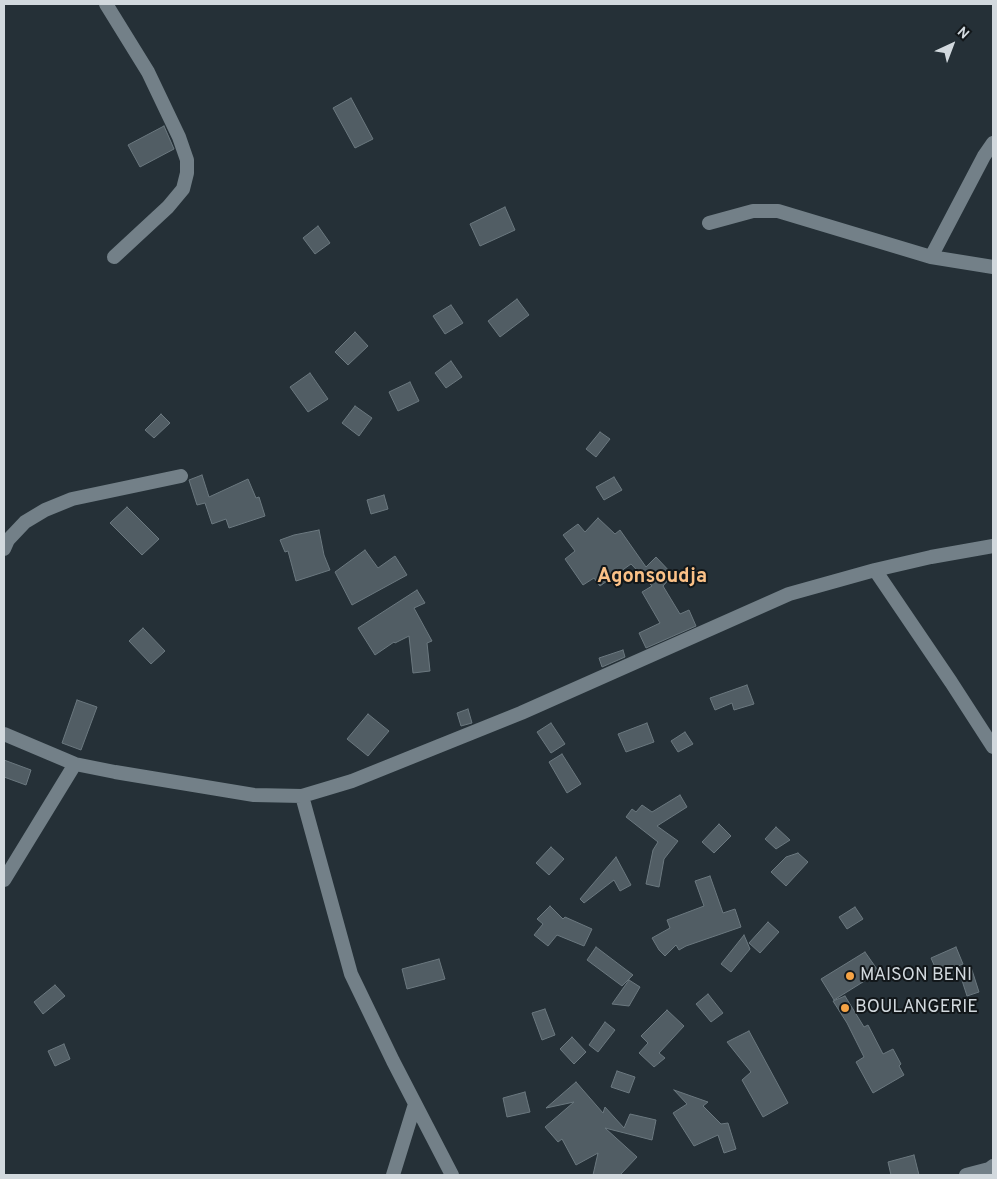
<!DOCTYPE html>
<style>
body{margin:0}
#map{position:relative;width:997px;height:1179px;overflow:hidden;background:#253037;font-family:Overpass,sans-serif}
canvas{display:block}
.frame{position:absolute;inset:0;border:5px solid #d2d9de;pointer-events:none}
.north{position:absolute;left:927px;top:20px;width:50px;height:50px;-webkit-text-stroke:4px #12171a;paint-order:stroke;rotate:43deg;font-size:14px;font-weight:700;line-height:20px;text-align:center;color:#d2d9de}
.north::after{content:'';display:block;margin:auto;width:18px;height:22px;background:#d2d9de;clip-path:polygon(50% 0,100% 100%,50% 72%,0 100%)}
</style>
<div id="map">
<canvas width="997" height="1179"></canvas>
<div class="frame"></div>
<div class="north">N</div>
</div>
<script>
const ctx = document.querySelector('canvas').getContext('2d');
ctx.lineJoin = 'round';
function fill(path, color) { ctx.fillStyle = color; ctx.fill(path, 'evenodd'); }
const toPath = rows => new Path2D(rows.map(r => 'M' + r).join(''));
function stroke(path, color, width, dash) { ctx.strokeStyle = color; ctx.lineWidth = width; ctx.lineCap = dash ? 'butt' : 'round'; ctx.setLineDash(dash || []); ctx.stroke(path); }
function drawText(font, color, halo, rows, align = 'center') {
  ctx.font = font + ' Overpass,sans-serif'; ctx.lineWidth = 4; ctx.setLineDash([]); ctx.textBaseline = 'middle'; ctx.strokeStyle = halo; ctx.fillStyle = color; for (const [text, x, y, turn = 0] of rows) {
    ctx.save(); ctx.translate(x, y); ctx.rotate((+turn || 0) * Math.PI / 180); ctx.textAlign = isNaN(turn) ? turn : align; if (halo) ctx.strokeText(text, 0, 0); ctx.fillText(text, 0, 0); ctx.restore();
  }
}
const building = toPath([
 [351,98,373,139,355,148,333,108,351,98],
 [164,126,174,149,140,167,128,145,164,126],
 [505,207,515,230,480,246,470,224,505,207],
 [318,226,330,243,315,254,303,238,318,226],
 [517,299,529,315,500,337,488,321,517,299],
 [451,305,463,323,445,334,433,316,451,305],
 [355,332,368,346,348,365,335,352,355,332],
 [451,361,462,377,446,388,435,373,451,361],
 [310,373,328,399,308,412,290,387,310,373],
 [410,382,419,401,398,411,389,392,410,382],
 [355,406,372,418,359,436,342,423,355,406],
 [161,414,170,423,154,438,145,430,161,414],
 [600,432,610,439,596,457,586,449,600,432],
 [202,475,209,497,248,479,256,498,259,497,265,516,229,528,226,519,212,524,205,503,197,505,189,480,202,475],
 [614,477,622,490,604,500,596,487,614,477],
 [384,495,388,509,371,514,367,500,384,495],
 [127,507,159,539,142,555,110,523,127,507],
 [598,518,615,534,620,530,646,567,656,557,673,575,663,586,680,614,689,610,696,626,646,648,639,633,660,623,642,592,652,586,631,564,600,586,594,578,583,585,565,559,575,551,563,535,578,524,585,532,598,518],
 [319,530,324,555,330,570,296,581,288,551,285,552,280,540,294,535,319,530],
 [365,550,378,568,395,556,407,575,352,605,335,572,365,550],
 [417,590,425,603,414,608,432,641,427,643,430,671,413,673,409,636,395,643,394,642,375,655,358,628,417,590],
 [143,628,165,651,151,664,129,641,143,628],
 [623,650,625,657,602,667,599,658,623,650],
 [747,685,754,704,734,710,732,703,715,710,710,698,747,685],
 [77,700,97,707,81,750,62,743,77,700],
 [468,709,472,723,461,726,457,713,468,709],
 [368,714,389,731,368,756,347,739,368,714],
 [551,723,565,744,551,753,537,732,551,723],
 [647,723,654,742,626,752,618,734,647,723],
 [685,732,693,744,678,752,671,741,685,732],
 [562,754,581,784,567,793,549,762,562,754],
 [4,760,31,770,26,785,4,777,4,760],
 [680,795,687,807,657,826,678,841,664,859,659,887,646,884,653,850,658,842,626,817,632,809,636,812,642,805,652,812,680,795],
 [719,824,731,836,714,853,702,842,719,824],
 [776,827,790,840,776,849,765,839,776,827],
 [551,847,564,859,549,875,536,863,551,847],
 [798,853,808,862,786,886,771,872,786,857,798,853],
 [616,857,631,885,620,891,614,880,584,903,580,899,616,857],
 [710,876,723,913,735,909,741,927,686,946,679,950,676,945,665,956,659,950,652,938,670,928,667,920,704,906,695,881,710,876],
 [550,906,563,919,565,917,592,929,584,946,557,935,548,946,534,935,543,924,537,919,550,906],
 [855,907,863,919,847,929,839,917,855,907],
 [768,922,779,932,760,953,749,943,768,922],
 [744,935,750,949,731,972,721,964,744,935],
 [596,947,633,975,622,986,587,960,596,947],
 [956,947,963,964,938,974,931,958,956,947],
 [865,952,879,972,834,1000,821,979,865,952],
 [439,959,445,979,407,989,402,969,439,959],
 [971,967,979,992,967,996,959,971,971,967],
 [629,980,640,987,629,1006,612,1004,629,980],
 [55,985,65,996,43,1014,34,1002,55,985],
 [708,994,723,1013,711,1022,696,1004,708,994],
 [845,996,864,1027,868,1025,883,1054,893,1049,901,1064,899,1066,904,1075,873,1093,856,1062,864,1057,847,1023,833,1001,845,996],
 [545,1009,555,1035,542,1040,532,1013,545,1009],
 [667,1010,684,1026,659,1053,665,1058,654,1067,639,1053,648,1043,641,1036,667,1010],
 [605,1022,615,1030,598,1052,589,1045,605,1022],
 [749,1031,788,1103,763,1117,742,1080,751,1072,727,1042,749,1031],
 [572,1037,586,1052,574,1064,560,1049,572,1037],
 [64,1044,70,1059,55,1066,48,1051,64,1044],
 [617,1071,635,1077,629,1093,611,1087,617,1071],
 [576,1082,603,1113,605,1107,624,1128,630,1114,656,1120,652,1140,605,1128,637,1157,620,1175,593,1175,598,1153,576,1165,562,1139,558,1142,545,1127,574,1102,546,1108,576,1082],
 [674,1090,708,1102,703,1106,721,1124,728,1123,736,1149,724,1153,718,1135,694,1146,673,1113,687,1104,674,1090],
 [525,1092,530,1112,507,1117,503,1098,525,1092],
 [914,1155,919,1175,891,1175,888,1162,914,1155]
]);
const minor = toPath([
 [106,4,148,72,179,137,187,160,187,173,183,189,168,207,114,257],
 [709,223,753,211,778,211,931,257,993,267],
 [931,257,984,156,993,143],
 [4,549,8,540,25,522,45,510,72,499,181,476],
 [875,570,951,682,993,747],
 [4,734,75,764,115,772,254,795,302,796,352,781,521,713,789,594,875,570,931,557,993,546],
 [302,796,351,974,393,1061,452,1175],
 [4,880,75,764],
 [393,1175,415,1104],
 [966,1175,989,1169,993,1166]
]);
const markers = [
 [850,976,5,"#f5a345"],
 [845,1008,5,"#f5a345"]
];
const poiNames = [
 ["MAISON BENI",860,976],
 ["BOULANGERIE",855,1008]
];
const quarterNames = [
 ["Agonsoudja",652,578]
];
fill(building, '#515d64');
stroke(building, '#6b787f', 1);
stroke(minor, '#738088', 14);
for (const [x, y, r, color] of markers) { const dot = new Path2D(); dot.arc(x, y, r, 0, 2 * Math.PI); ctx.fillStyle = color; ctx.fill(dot); stroke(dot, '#12171a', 2); }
drawText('18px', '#d2d9de', '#12171a', poiNames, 'left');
drawText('bold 20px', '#fbc187', '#12171a', quarterNames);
</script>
